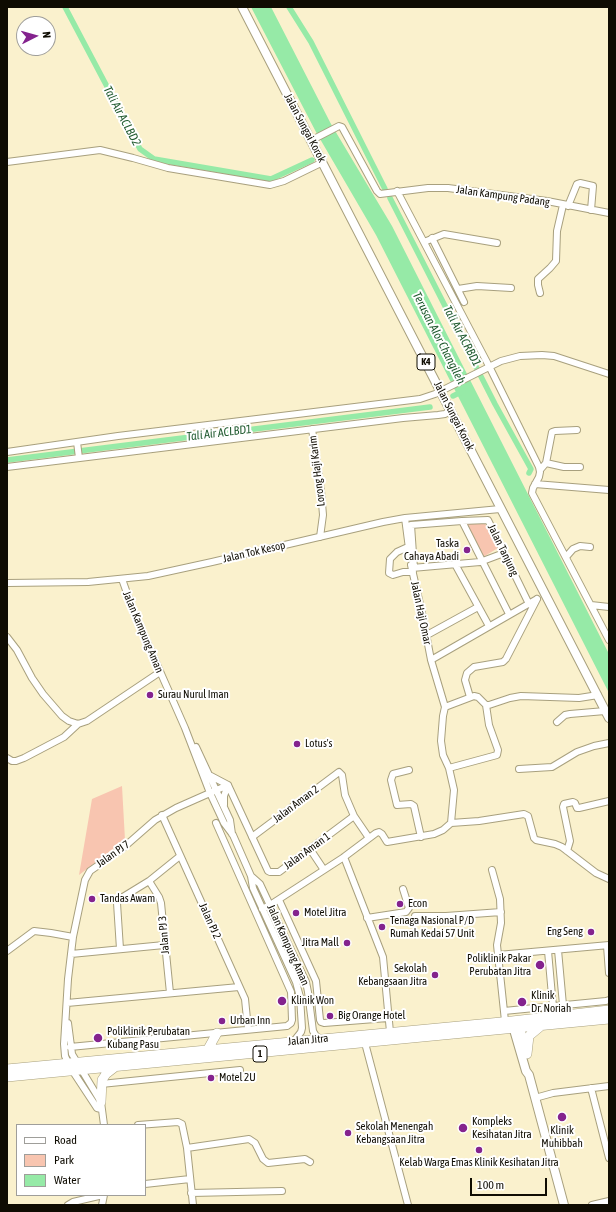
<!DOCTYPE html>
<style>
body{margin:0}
#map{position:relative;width:616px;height:1212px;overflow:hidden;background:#faf1cd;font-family:"Asap Condensed",sans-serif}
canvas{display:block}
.frame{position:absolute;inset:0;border:8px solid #0f0c02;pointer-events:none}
.legend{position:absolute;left:16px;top:1124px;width:130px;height:72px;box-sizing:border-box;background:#fff;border:1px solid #9f9e9a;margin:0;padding:5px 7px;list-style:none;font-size:12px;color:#0f0c02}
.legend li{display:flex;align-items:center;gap:8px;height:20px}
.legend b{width:20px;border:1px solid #9f9e9a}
.north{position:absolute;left:16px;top:16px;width:40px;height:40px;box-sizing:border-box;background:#fff;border:1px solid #9f9e9a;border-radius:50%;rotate:84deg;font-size:11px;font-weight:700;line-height:16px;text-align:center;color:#0f0c02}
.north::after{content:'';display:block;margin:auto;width:14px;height:18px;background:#84238e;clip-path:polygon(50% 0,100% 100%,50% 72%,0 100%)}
.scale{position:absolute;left:470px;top:1178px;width:77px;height:18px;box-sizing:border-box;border:2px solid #0f0c02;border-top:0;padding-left:5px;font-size:12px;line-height:14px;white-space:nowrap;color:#0f0c02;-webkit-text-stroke:3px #fff;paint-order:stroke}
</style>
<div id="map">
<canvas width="616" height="1212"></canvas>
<div class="frame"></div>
<ul class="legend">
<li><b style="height:5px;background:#fff"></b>Road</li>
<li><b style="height:11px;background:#f8c5b0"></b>Park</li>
<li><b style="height:11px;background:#96eaa7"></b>Water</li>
</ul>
<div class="north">N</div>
<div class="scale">100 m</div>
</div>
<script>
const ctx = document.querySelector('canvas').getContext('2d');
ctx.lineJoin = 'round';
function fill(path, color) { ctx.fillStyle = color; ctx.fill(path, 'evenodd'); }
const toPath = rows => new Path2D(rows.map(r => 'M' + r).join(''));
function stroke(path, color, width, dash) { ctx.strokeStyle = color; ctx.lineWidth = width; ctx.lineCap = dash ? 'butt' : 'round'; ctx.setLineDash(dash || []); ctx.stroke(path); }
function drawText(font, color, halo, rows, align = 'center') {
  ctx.font = font + ' "Asap Condensed",sans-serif'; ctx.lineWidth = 4; ctx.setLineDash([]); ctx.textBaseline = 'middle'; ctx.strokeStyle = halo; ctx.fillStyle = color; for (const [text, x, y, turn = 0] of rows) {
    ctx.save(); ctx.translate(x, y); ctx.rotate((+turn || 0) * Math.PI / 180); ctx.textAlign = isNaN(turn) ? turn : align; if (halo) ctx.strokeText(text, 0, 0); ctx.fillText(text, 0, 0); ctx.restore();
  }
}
const green = toPath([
 [464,522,484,522,498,548,483,557],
 [122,786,125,840,79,875,92,799]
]);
const water = toPath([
 [251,7,271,7,331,124,392,226,609,654,609,693,376,235,316,132]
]);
const canal = toPath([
 [65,7,140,149,154,159,271,179,312,160],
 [289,7,311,42,385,189],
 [390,198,495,404,531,469,529,473],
 [453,396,463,391],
 [7,460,430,407]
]);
const minor = toPath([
 [312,140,339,126,342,127,377,191,380,194,428,188,448,188,547,201,609,213],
 [7,162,100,150,133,158,168,168,270,185,284,181,323,162],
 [397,191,489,366,539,467,540,472,539,477,533,488,532,493,609,640],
 [568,206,577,184,580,183,593,186,591,210],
 [432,238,464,302],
 [424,242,444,234,497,243],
 [458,289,477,286,511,288],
 [540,293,538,285,538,279,550,268,556,261,557,231,563,205],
 [312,429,321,491,323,515,320,537],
 [77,442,79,458],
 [7,452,118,436,420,399,435,394,501,361,520,356,542,355,554,356,609,374],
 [546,463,564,467,580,467],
 [7,467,403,418,438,415,445,414,451,410],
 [540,470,546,463,552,432,555,431,577,430],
 [535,484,609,490],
 [405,518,410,556],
 [462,521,488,520,529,604],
 [408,547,397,552,390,559,389,573,393,575,403,572,413,572],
 [566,557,573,549,580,546,590,547],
 [455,564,489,626],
 [411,565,422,613,431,660,445,707],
 [412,568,480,562,504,553],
 [414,568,411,525,462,521,509,614],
 [122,579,133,610,185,728,210,793,224,823,233,835,251,876,253,888,296,982,300,997,302,1028,301,1032,294,1041],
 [7,583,88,582,148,576,212,562,383,522,405,518,500,509],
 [591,605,609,607],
 [427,635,478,607],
 [7,637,17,650,32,678,43,694,62,716,69,721,78,724,87,721,160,672],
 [431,660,537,599],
 [470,697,465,680,467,673,474,667,503,662,506,659,537,599],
 [557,722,565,715,570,714,605,711],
 [196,747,230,820,232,834],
 [7,758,12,761,16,761,24,758,64,737,78,724],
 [449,768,497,755,498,750,489,725,486,705],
 [519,769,552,767,577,752,594,746,609,743],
 [409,770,393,774,391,780,397,805,411,804,414,806,421,837],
 [211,776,228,785,268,871,270,872,279,872,354,816,369,838],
 [224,805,224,796,228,785],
 [162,815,245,999,248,1029],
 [451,823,454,790,449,768,443,755,441,741,443,716,445,707,474,696,478,697,486,705,489,705,510,698,521,696,579,698,598,695],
 [252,837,339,772,342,775,345,795,354,816],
 [310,849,324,870],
 [567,851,570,841,563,807,564,804,573,802,575,803,577,808,579,808,609,801],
 [344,857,383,957,390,1032],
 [492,870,500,899,501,923,497,945,505,1021],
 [251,876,260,884,306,982,308,992,313,1031,316,1036,321,1039],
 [149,881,159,897,161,903,170,993],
 [279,900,316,981,320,1020,321,1022,324,1023,388,1018],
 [262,909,270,905,344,857,376,833,379,832,382,834,387,842,434,834,443,830,451,823,479,821,524,814,528,816,534,838,536,840,555,844,562,847,596,873,609,879],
 [415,916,446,916,501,912],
 [367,918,406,912,409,908,403,889],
 [607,946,609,973],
 [120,949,117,903,118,900,149,881,180,856],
 [558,950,563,1005],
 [7,951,34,931,51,933,73,937],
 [548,951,553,1007],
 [71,954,164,945],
 [498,955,609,945],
 [67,1003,239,987],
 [504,1011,606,1001,609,1000],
 [68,1023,72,1054,101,1102,104,1125],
 [365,1043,408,1205],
 [70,1047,287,1026,291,1023,292,1020,291,992,216,823],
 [101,1084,240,1070],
 [591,1088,609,1158],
 [535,1098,553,1093,609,1086],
 [101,1109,97,1108,70,1067,65,1056,64,1044,68,979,73,937,85,880,90,871,123,848,155,820,176,808,228,785],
 [138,1125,178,1122,182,1124,187,1148,193,1205],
 [187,1148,249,1139,255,1143,263,1159,268,1163,305,1159,310,1162],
 [145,1184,190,1179],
 [191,1193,282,1191],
 [68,1205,73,1202,103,1195],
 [102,1205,104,1195],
 [592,1205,609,1201]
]);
const major = toPath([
 [242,7,609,718],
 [518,1021,527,1052],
 [512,1023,526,1071,529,1075,564,1205]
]);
const highway = toPath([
 [208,1049,217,1033],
 [527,1054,529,1036,541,1026],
 [7,1069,512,1021,609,1010],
 [7,1077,609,1019],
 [101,1102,102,1080,106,1074,115,1067]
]);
const markers = [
 [467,550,4,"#84238e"],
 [150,695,4,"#84238e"],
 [297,744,4,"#84238e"],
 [92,899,4,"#84238e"],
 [400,904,4,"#84238e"],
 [296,913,4,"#84238e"],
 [382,927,4,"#84238e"],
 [591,932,4,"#84238e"],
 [347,943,4,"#84238e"],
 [540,965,5,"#84238e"],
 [435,975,4,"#84238e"],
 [282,1001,5,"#84238e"],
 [522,1002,5,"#84238e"],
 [330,1016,4,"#84238e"],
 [222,1021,4,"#84238e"],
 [98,1038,5,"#84238e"],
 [211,1078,4,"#84238e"],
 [562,1117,5,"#84238e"],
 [463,1128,5,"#84238e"],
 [348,1133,4,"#84238e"],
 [479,1150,4,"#84238e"]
];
const shields = [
 [426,362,18],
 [260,1054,14]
];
const shieldNames = [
 ["K4",426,362],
 ["1",260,1054]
];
const streetNames = [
 ["Jalan Sungai Korok",305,128,62],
 ["Jalan Kampung Padang",503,196,8],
 ["Jalan Sungai Korok",454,416,63],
 ["Lorong Haji Karim",317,471,-97],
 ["Jalan Tanjung",503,550,64],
 ["Jalan Tok Kesop",254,552,-13],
 ["Jalan Haji Omar",421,613,78],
 ["Jalan Kampung Aman",143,632,67],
 ["Jalan Aman 2",296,804,-37],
 ["Jalan Aman 1",307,851,-36],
 ["Jalan PJ 7",113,854,-35],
 ["Jalan PJ 2",210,921,66],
 ["Jalan PJ 3",164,935,-95],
 ["Jalan Kampung Aman",288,945,66],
 ["Jalan Jitra",308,1040,-5]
];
const poiNames = [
 ["Taska",459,544,"right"],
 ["Cahaya Abadi",459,557,"right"],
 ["Surau Nurul Iman",158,695],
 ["Lotus's",305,744],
 ["Tandas Awam",100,899],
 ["Econ",408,904],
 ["Motel Jitra",304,913],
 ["Tenaga Nasional P/D",390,921],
 ["Rumah Kedai 57 Unit",390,934],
 ["Eng Seng",583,932,"right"],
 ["Jitra Mall",339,943,"right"],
 ["Poliklinik Pakar",531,959,"right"],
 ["Perubatan Jitra",531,972,"right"],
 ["Sekolah",427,969,"right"],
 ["Kebangsaan Jitra",427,982,"right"],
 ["Klinik",531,996],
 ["Dr. Noriah",531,1009],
 ["Klinik Won",291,1001],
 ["Big Orange Hotel",338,1016],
 ["Urban Inn",230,1021],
 ["Poliklinik Perubatan",107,1032],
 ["Kubang Pasu",107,1045],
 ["Motel 2U",219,1078],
 ["Kompleks",472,1122],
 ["Kesihatan Jitra",472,1135],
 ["Sekolah Menengah",356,1127],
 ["Kebangsaan Jitra",356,1140],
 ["Klinik",562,1131,"center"],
 ["Muhibbah",562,1144,"center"],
 ["Kelab Warga Emas Klinik Kesihatan Jitra",479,1163,"center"]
];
const waterNames = [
 ["Tali Air ACLBD2",122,116,62],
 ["Tali Air ACRBD1",462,336,62],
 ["Terusan Alor Changileh",439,338,63],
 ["Tali Air ACLBD1",219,433,-7]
];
fill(green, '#f8c5b0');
fill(water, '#96eaa7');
stroke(canal, '#96eaa7', 5.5);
stroke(minor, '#a8a07e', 8);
stroke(major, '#a8a07e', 10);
stroke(highway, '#a8a07e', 10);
stroke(minor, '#fff', 6);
stroke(major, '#fff', 8);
stroke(highway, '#fff', 9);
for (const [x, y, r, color] of markers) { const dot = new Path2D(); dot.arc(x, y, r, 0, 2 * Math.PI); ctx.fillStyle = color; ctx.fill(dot); stroke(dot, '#fff', 1.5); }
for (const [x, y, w] of shields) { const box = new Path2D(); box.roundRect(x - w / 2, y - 8, w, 16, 3); ctx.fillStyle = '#fff'; ctx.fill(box); stroke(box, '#0f0c02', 1); }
drawText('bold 10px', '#0f0c02', null, shieldNames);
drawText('11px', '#0f0c02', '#fff', streetNames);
drawText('11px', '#0f0c02', '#fff', poiNames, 'left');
drawText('italic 12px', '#215b30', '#fff', waterNames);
</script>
